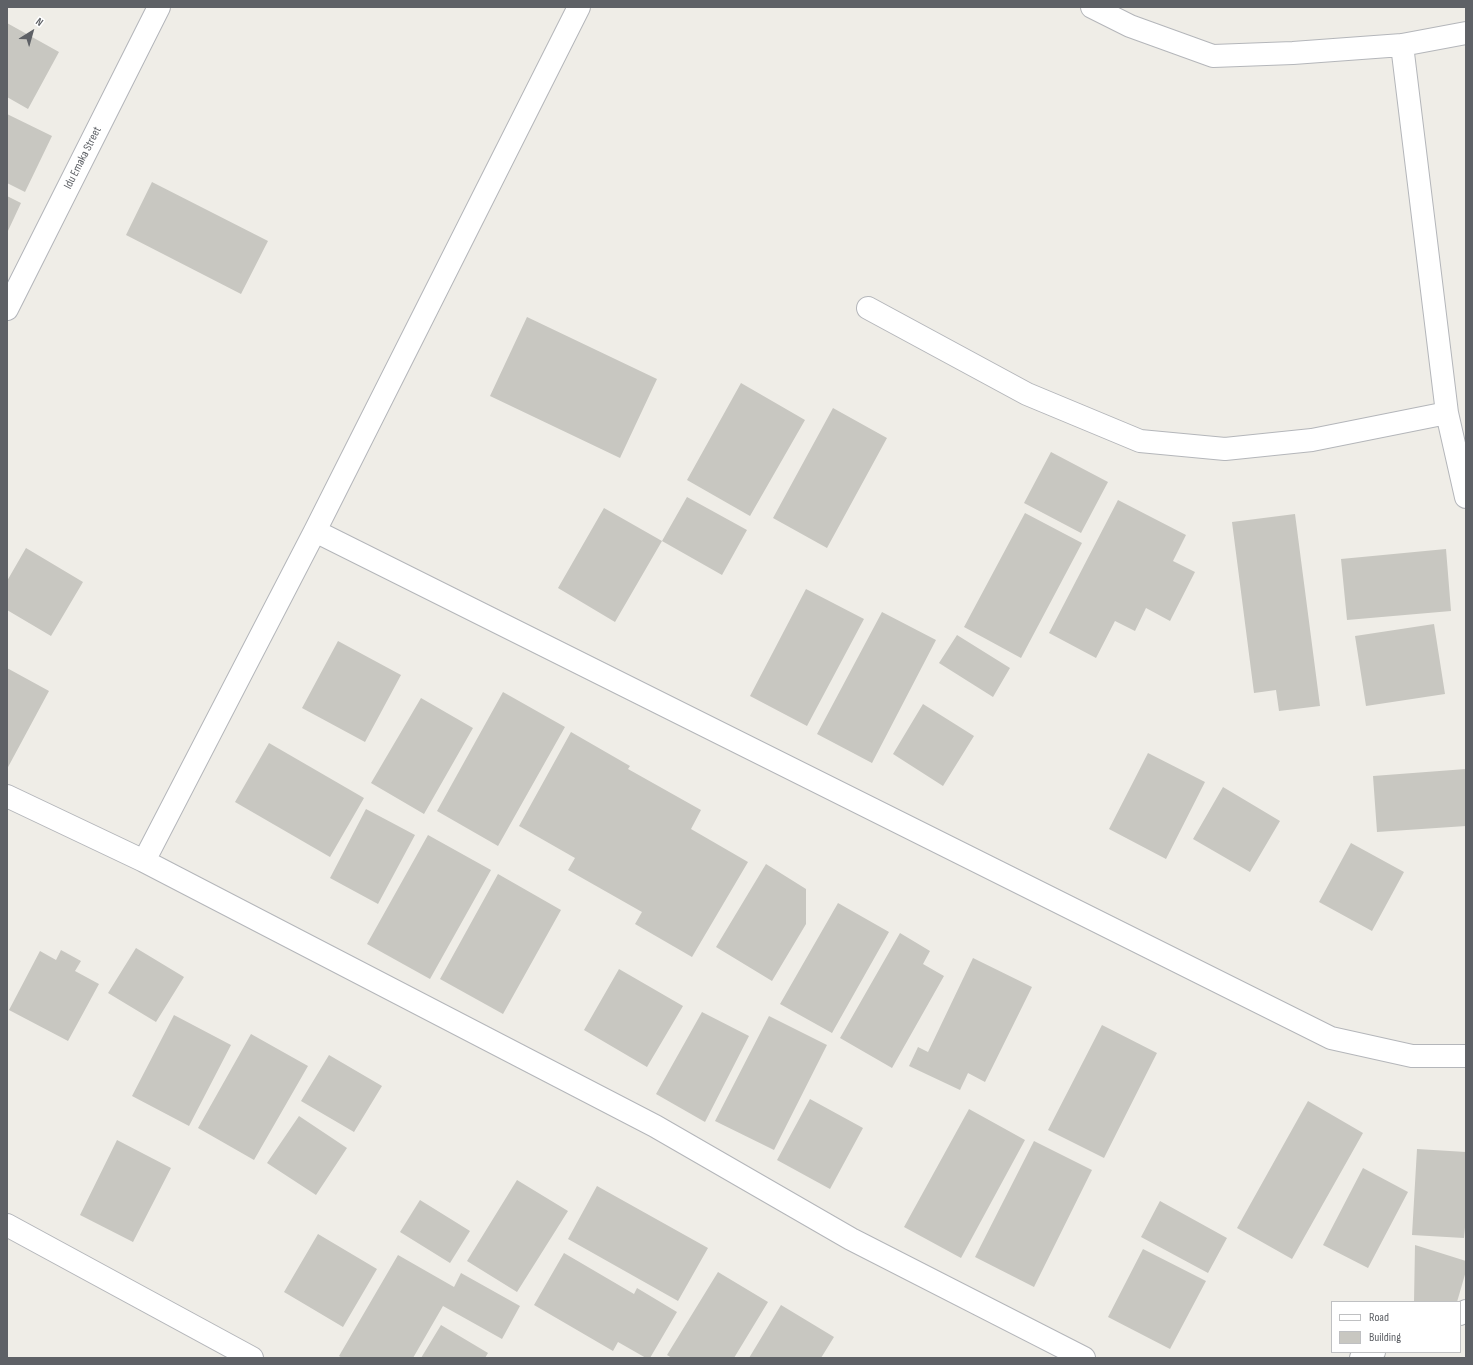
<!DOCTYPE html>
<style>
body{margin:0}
#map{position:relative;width:1473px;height:1365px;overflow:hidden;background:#efede7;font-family:"Sofia Sans Condensed",sans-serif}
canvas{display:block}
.frame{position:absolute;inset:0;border:8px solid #5e6166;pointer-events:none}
.legend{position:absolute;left:1331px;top:1301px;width:130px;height:52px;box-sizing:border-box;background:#fff;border:1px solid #bfc0c2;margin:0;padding:5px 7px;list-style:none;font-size:12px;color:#5e6166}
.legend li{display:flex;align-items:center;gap:8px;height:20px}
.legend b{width:20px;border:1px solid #bfc0c2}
.north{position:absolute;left:12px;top:12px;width:40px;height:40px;-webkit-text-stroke:3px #fff;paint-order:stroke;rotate:37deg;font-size:11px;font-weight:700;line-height:16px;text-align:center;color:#5e6166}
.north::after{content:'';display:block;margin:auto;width:14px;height:18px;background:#5e6166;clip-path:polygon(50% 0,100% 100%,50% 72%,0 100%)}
</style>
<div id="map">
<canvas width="1473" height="1365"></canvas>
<div class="frame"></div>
<ul class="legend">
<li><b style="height:5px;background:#fff"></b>Road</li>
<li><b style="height:11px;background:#c8c7c1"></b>Building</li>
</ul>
<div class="north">N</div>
</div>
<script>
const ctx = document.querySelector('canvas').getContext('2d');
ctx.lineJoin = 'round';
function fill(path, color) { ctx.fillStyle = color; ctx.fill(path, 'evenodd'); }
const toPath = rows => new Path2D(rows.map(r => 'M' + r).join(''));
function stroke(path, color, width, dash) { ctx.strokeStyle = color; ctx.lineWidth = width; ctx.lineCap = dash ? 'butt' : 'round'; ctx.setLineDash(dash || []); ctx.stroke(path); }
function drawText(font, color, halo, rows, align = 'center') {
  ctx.font = font + ' "Sofia Sans Condensed",sans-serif'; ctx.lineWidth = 3; ctx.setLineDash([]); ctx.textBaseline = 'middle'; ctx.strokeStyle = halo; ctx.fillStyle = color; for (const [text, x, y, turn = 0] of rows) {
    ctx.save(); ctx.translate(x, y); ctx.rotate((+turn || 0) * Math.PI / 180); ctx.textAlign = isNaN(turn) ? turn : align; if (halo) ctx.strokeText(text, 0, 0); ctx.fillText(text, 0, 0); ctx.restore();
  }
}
const building = toPath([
 [7,23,59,52,28,109,7,97],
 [7,114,52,136,25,192,7,183],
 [152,182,268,241,241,294,126,235],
 [7,196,21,203,7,233],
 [527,317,657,379,620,458,490,396],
 [741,383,805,420,750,516,687,480],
 [833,408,887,438,827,548,773,518],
 [1051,452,1108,482,1081,533,1024,503],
 [687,497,747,530,722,575,662,541],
 [1118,500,1186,535,1173,561,1195,572,1170,621,1146,608,1135,631,1115,621,1096,658,1049,633],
 [604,508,662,541,615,622,558,588],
 [1025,513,1082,543,1021,658,964,627],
 [1295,514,1320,706,1279,711,1276,690,1254,693,1232,522],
 [26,548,83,582,51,636,7,610,7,581],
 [1446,549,1451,611,1347,620,1341,559],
 [806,589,864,619,807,726,750,696],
 [882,612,936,640,872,763,817,734],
 [1434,624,1445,694,1366,706,1355,636],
 [957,635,1010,668,993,697,939,663],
 [338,641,401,675,365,742,302,708],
 [7,668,49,691,7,769],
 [503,692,565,727,498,846,437,811],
 [421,698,473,728,424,814,371,783],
 [923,704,974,736,943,786,893,754],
 [571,732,630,766,628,769,701,810,691,829,748,862,692,957,635,924,642,912,568,870,575,858,519,826],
 [269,743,364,798,330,857,235,802],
 [1148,753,1205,782,1166,859,1109,829],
 [1466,769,1466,826,1377,832,1373,776],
 [1223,787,1280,821,1250,872,1193,839],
 [366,809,415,835,378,904,330,878],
 [428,835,491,870,430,979,367,944],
 [1351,843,1404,872,1372,931,1319,902],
 [766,864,806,889,806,924,772,981,716,947],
 [498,874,561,910,503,1014,440,979],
 [838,903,889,932,832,1033,780,1004],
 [900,933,930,951,923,964,944,976,892,1068,840,1038],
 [136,948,184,977,156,1022,108,993],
 [61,950,81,961,75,971,99,984,68,1041,9,1010,40,951,56,960],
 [973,958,1032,987,985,1082,968,1073,960,1090,909,1066,918,1047,928,1052],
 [619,969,683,1006,647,1067,584,1030],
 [702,1012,749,1036,705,1122,656,1094],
 [174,1015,231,1045,189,1126,132,1096],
 [769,1016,827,1045,774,1150,715,1121],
 [1102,1025,1157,1053,1104,1158,1048,1130],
 [251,1034,308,1066,254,1160,198,1128],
 [329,1055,382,1086,354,1132,301,1101],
 [810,1099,863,1128,830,1189,777,1160],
 [1308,1101,1363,1133,1292,1259,1237,1228],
 [969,1109,1025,1140,961,1258,904,1227],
 [299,1116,347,1148,316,1195,267,1163],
 [117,1140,171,1168,133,1242,80,1215],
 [1034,1141,1092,1170,1034,1287,975,1257],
 [1417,1149,1466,1152,1466,1217,1464,1238,1412,1235],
 [1363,1168,1408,1192,1368,1268,1323,1245],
 [517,1180,568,1211,517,1292,467,1261],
 [597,1186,708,1248,678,1301,568,1239],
 [420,1200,470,1231,450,1263,400,1232],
 [1160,1201,1227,1238,1208,1273,1141,1237],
 [318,1234,377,1269,343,1327,284,1292],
 [1415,1245,1466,1261,1466,1271,1457,1302,1414,1302],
 [1143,1249,1206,1281,1170,1349,1108,1317],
 [564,1253,634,1294,637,1288,677,1312,650,1358,646,1358,618,1342,613,1351,534,1305],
 [398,1255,454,1287,461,1273,520,1306,502,1339,443,1306,413,1358,342,1358,339,1356],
 [718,1272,768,1302,734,1358,672,1358,667,1355],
 [781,1305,834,1337,821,1358,749,1358],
 [441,1325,488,1353,485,1358,421,1358]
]);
const street = toPath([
 [1092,7,1130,26,1213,56,1293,53,1402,45,1466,33],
 [1402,45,1447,413,1466,497],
 [868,308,1027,394,1140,441,1225,449,1312,440,1447,413],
 [315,531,1331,1038,1412,1056,1466,1056],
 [7,796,144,861,655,1126,851,1239,1084,1358],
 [144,861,315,531,579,7],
 [7,1225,252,1358],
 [1460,1314,1466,1311],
 [1361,1358,1374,1352]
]);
const secondary = toPath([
 [7,309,159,7]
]);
const streetNames = [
 ["Idu Emaka Street",83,158,-63]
];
fill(building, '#c8c7c1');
stroke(street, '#b4b6ba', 24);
stroke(secondary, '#b3b5ba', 24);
stroke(street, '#fff', 22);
stroke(secondary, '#fff', 22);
drawText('12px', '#5e6166', '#fff', streetNames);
</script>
